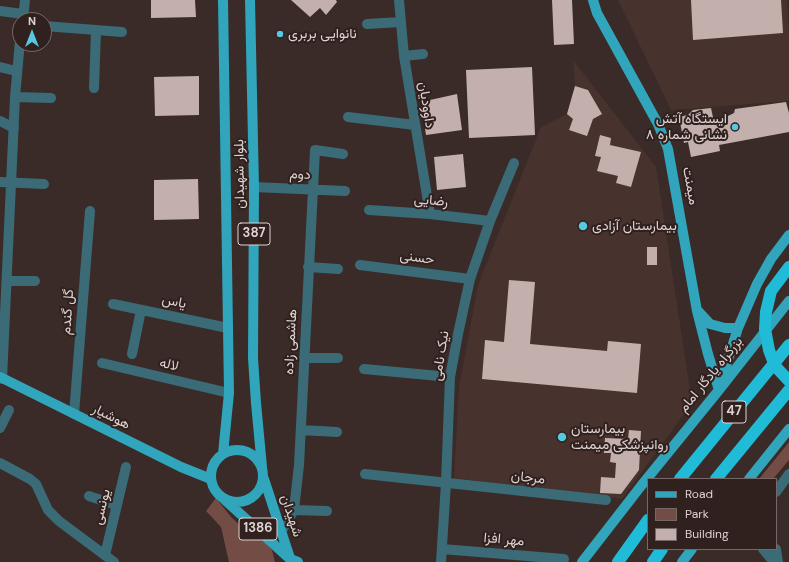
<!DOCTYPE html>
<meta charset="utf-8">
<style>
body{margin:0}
#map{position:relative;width:789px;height:562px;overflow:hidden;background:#3a2b28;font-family:"DM Sans",sans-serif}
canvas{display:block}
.legend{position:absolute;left:647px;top:478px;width:130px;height:72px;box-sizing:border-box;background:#30211f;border:1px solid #756866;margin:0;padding:5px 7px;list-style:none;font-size:12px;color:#ddd3d1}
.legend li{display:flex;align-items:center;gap:8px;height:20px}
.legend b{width:20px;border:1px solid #756866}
.north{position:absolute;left:12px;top:12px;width:40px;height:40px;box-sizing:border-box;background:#30211f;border:1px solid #756866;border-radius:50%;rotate:0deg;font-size:11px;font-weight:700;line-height:16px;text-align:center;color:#ddd3d1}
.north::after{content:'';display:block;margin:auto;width:14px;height:18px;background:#56c9e1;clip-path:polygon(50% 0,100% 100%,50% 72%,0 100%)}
</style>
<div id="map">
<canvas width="789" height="562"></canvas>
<ul class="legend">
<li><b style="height:5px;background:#30a5bb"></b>Road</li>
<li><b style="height:11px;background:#724c45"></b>Park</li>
<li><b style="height:11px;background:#c3b0ac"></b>Building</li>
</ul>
<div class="north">N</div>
</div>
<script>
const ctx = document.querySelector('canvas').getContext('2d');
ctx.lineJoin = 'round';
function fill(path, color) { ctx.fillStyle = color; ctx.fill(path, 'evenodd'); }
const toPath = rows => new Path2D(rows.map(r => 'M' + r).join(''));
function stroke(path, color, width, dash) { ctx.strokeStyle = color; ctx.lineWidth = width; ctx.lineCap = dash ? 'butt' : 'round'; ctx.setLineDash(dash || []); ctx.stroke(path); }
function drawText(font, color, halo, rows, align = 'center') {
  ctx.font = font + ' "DM Sans",Vazirmatn,sans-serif'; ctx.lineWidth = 4; ctx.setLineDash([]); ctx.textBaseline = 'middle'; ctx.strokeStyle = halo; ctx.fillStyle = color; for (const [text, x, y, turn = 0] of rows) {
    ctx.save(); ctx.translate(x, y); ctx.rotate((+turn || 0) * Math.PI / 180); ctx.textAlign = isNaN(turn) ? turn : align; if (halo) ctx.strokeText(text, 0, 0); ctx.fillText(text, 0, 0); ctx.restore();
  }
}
const built = toPath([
 [618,0,787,0,789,37,789,101,671,110],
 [573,60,656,167,692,403,622,499,454,478,459,388,478,285,541,127,567,114,575,86]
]);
const green = toPath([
 [789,442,789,460,773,479,759,479],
 [216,498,231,517,251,536,265,542,272,550,275,562,229,562,221,527,206,511]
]);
const building = toPath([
 [151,0,195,0,196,17,151,18],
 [291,0,336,0,337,2,326,15,320,8,310,17],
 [552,0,572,0,574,44,554,45],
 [691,0,781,0,783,33,693,40],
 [532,67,535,135,469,138,466,70],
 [199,76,199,115,155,116,154,77],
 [575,86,588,90,602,114,593,119,587,136,569,130,573,119,567,114],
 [457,94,462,130,426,135,421,102],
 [786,102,789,113,789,132,719,145,720,151,691,157,688,142,684,143,679,117,688,115,693,110,711,108,714,122,727,120,726,117,734,113,735,109],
 [600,135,611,138,610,145,641,152,631,187,616,183,618,176,597,171,601,157,595,156],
 [463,154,466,187,437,190,434,157],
 [198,179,199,219,154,220,154,180],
 [647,247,657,247,657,265,647,265],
 [509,280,535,282,530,344,607,351,608,341,641,344,637,393,482,379,485,340,504,342],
 [629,430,641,431,639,470,621,494,600,493,601,477,615,478,616,463,610,462,611,453,604,453,605,438,628,439]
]);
const minor = toPath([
 [399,0,404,56,430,214],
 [0,11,23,14],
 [23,20,25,0],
 [367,24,400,22],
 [44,26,122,32],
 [404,56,423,54],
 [0,67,16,71],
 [94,88,96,30],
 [15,97,51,98],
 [348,117,415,125],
 [0,121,14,128],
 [0,182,44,184],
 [254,187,345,191],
 [369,210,430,214,490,221],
 [360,265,470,279],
 [308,267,338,269],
 [7,281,35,281],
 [113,304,228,328],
 [132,354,141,310],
 [304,358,338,358],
 [102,363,229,393],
 [364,369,450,377],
 [2,379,15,97,20,41],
 [74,414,90,211],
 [0,428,9,410],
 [301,430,337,432],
 [0,463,30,479,36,484,48,510,59,521,114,562],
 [365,474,606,500],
 [776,492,789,474],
 [89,496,116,505],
 [294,510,327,511],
 [281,532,294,510,299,465,315,150,343,154],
 [442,549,564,559],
 [763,549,774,562],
 [776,549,778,562],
 [105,555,126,467],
 [441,562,446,483,450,377,458,334,470,279,490,221,514,163]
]);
const major = toPath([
 [223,0,229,393,223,454],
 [250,0,254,187,253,358,256,403,262,467],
 [593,0,597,13,658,124,668,149,697,311,708,354,719,390],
 [698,311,710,324,725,328,738,328],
 [0,377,181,467,211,479],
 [720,385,738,328,757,284,771,259,789,235],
 '211 476a26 26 0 1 1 52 0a26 26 0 1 1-52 0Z',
 [264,479,290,558],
 [749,479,789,429],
 [225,500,290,559,298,562],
 [582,562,641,486,719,390,789,301],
 [682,562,692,549]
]);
const highway = toPath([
 [680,479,789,345],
 [716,479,789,390],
 [618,562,648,520],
 [653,562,662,549]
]);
const highwayBridge = toPath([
 [789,267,771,291,766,312,765,329,769,350,775,366,789,381]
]);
const markers = [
 [280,34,4,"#56c9e1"],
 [735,127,4,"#56c9e1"],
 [583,226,5,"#56c9e1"],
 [562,437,5,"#56c9e1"]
];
const shields = [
 [254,234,32],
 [734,412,24],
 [258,529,38]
];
const shieldNames = [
 ["387",254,234],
 ["47",734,412],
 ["1386",258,529]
];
const poiNames = [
 ["نانوایی بربری",288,34],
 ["ایستگاه آتش",727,119,"right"],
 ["نشانی شماره ۸",727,135,"right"],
 ["بیمارستان آزادی",592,226],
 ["بیمارستان",571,429],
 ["روانپزشکی میمنت",571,445]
];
const streetNames = [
 ["داوودیان",426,105,81],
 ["بلوار شهیدان",240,174,-91],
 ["دوم",300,175,3],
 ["میمنت",690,186,80],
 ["رضایی",431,201,5],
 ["حسنی",417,258,7],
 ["یاس",174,302,12],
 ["گل گندم",68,312,-86],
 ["هاشمی زاده",291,342,-87],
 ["نیک نامی",441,356,-81],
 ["لاله",169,365,13],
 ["بزرگراه یادگار امام",711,375,-51],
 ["هوشیار",111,417,26],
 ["مرجان",528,478,6],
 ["یونسی",102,507,-76],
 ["شهیدان",291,516,72],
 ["مهر افزا",504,540,5]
];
fill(built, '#48322e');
fill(green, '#724c45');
fill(building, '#c3b0ac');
stroke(minor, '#3a6b76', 10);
stroke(major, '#30a5bb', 10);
stroke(highway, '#20bcd7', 12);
stroke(highwayBridge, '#20bcd7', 12);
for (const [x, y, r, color] of markers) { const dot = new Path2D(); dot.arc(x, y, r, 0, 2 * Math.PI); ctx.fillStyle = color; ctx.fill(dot); stroke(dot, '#30211f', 1.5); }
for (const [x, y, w] of shields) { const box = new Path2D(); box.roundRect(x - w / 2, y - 11, w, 22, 3); ctx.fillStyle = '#30211f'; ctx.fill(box); stroke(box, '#ddd3d1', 1); }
drawText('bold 13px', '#ddd3d1', null, shieldNames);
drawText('14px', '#ddd3d1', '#30211f', poiNames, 'left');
drawText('14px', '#ddd3d1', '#30211f', streetNames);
</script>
